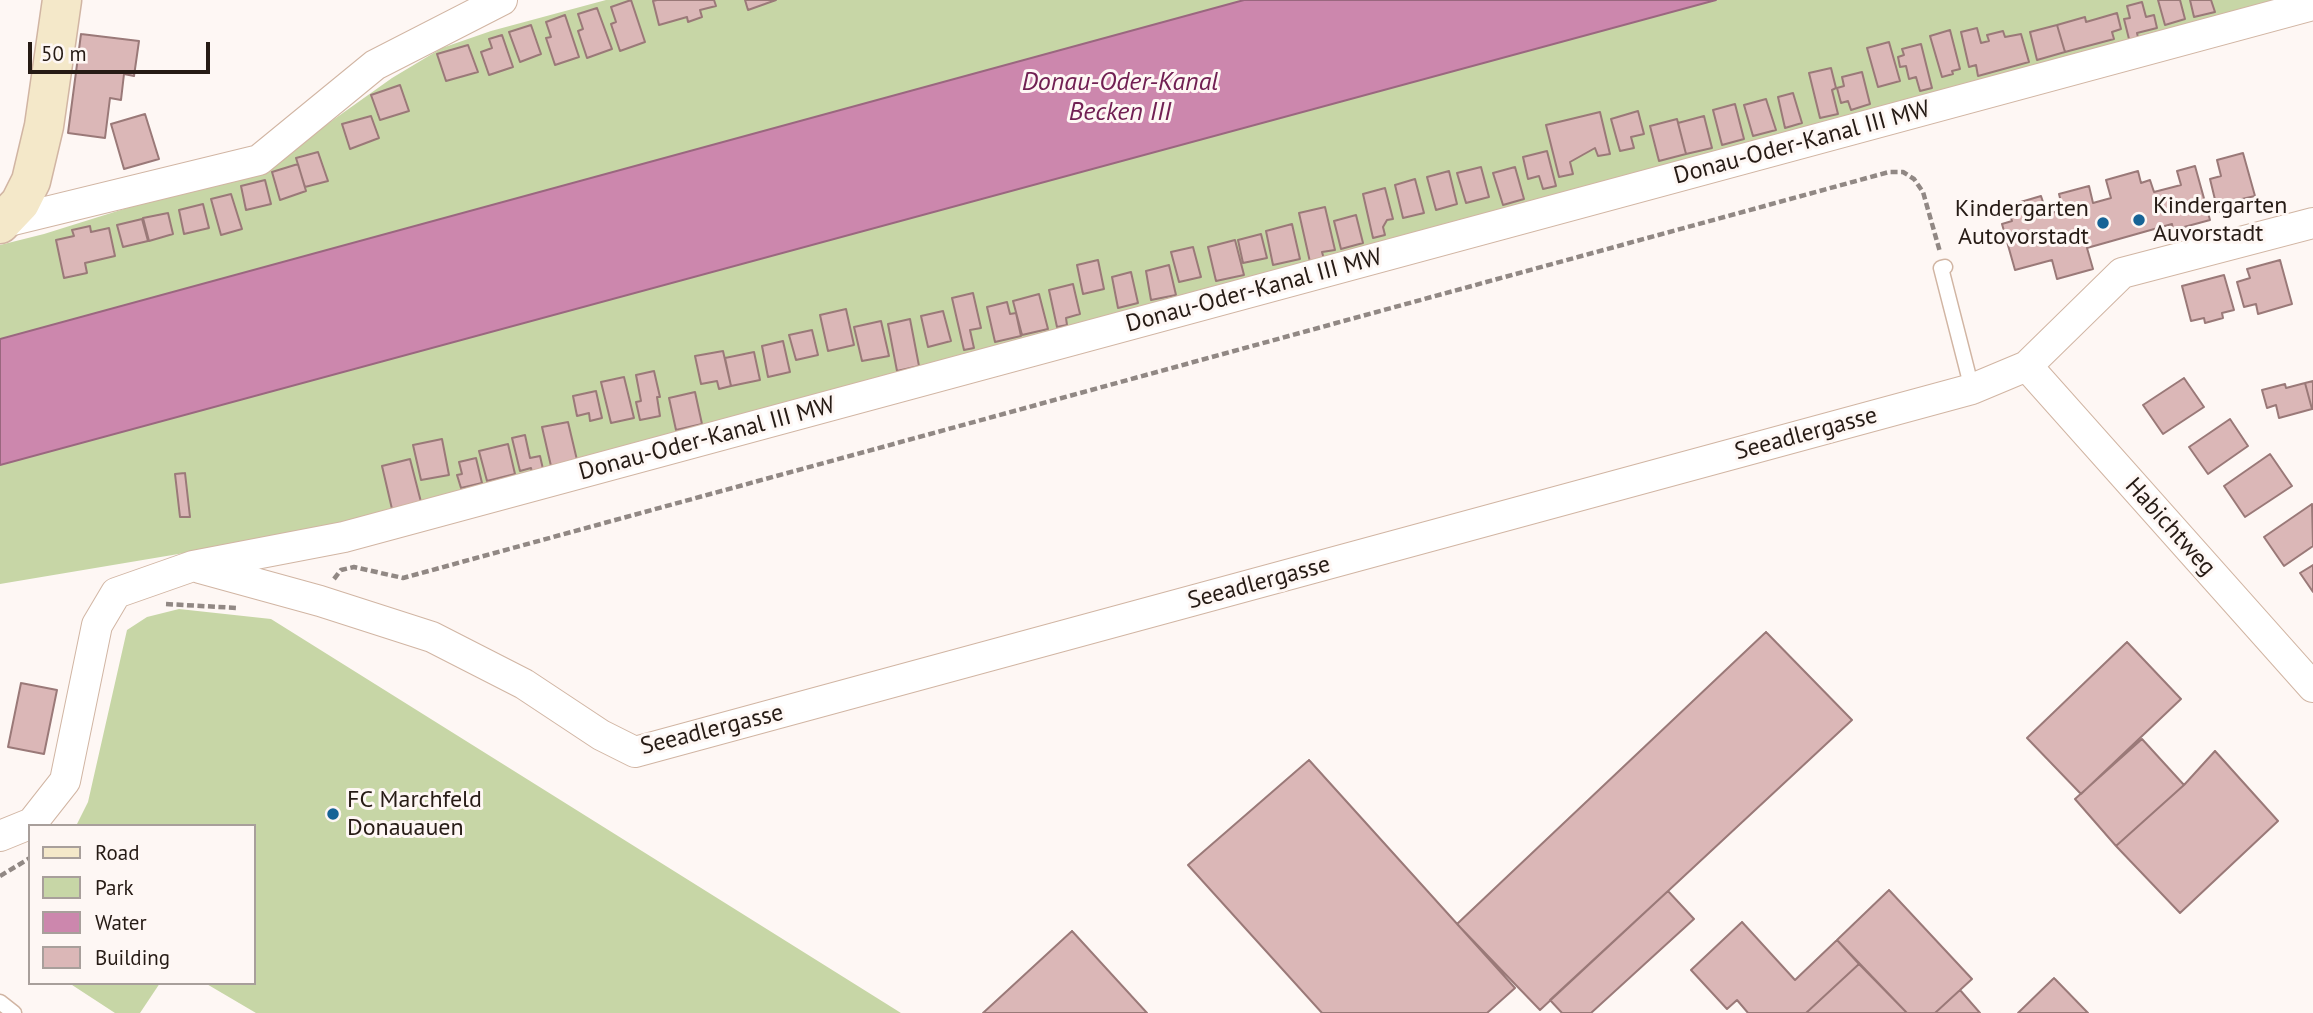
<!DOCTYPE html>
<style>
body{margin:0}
#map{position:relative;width:2313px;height:1013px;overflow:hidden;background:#fef7f4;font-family:"PT Sans",sans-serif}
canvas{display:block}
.legend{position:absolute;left:28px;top:824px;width:228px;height:161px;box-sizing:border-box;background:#fef7f4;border:2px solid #a89f9b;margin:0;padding:9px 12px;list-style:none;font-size:21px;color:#261b15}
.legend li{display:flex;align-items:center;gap:14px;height:35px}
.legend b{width:35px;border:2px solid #a89f9b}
.scale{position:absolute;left:28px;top:42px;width:182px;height:32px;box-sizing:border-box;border:4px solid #261b15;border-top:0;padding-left:9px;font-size:21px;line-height:24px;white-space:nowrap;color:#261b15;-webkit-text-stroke:5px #fef7f4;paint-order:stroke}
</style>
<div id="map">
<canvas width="2313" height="1013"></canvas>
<ul class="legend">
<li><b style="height:9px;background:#f4e8c9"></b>Road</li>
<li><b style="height:19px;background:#c7d6a6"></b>Park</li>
<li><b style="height:19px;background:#cc87ad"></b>Water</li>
<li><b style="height:19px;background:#dbb7b7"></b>Building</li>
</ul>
<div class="scale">50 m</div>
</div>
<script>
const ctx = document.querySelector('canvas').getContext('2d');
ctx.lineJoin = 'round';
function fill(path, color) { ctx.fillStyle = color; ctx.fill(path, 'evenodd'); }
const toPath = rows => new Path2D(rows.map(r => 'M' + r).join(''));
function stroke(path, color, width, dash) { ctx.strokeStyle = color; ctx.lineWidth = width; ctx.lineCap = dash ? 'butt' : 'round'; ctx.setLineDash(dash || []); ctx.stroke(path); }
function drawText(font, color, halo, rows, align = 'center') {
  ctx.font = font + ' "PT Sans",sans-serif'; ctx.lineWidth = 6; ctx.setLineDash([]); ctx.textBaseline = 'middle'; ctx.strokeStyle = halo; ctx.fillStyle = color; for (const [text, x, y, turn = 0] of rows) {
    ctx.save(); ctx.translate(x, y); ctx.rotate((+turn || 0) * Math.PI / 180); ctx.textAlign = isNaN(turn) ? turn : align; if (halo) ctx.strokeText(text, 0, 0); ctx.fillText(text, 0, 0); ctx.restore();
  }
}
const green = toPath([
 [606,0,1244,0,0,339,0,245,44,234,274,162,392,78,442,48,491,31],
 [1716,0,2293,0,345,526,0,584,0,465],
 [179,609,271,619,901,1013,256,1013,205,983,254,983,254,826,76,826,88,802,127,630,147,617],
 [69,983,160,983,140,1013,115,1013]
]);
const water = toPath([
 [1244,0,1716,0,0,465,0,339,1244,0]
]);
const building = toPath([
 [631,0,645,42,620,51,611,24,616,22,611,7,631,0],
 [657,0,714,0,716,6,700,10,702,17,688,22,687,17,659,25,653,1,657,0],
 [745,0,776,0,748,10,745,0],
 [2158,0,2180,0,2185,19,2165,25,2158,0],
 [2190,0,2211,0,2215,12,2194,17,2190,0],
 [2142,2,2146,17,2154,15,2157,28,2137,33,2139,41,2130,43,2124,19,2130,18,2127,6,2142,2],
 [597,8,612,49,587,58,578,31,583,29,578,14,597,8],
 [2117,13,2121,29,2112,32,2114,39,2065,52,2057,25,2085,17,2086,22,2117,13],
 [565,15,579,57,555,65,546,38,551,37,546,22,565,15],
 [531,25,541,54,520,62,509,32,531,25],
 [2057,25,2065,52,2037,60,2030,32,2057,25],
 [1977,28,1981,43,1989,41,1987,35,2003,31,2005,37,2021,34,2029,62,1978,76,1976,65,1969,67,1961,32,1977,28],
 [1950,30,1960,69,1952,71,1953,74,1942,77,1930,36,1950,30],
 [81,34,139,41,134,76,124,74,121,100,110,98,105,138,68,133,81,34],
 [502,35,513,67,489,75,481,52,492,48,489,39,502,35],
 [1889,42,1900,81,1878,87,1867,48,1889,42],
 [1921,44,1932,88,1920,91,1916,77,1909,79,1906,66,1900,67,1898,57,1904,55,1902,49,1921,44],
 [468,45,478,72,446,81,437,54,468,45],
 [1831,68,1836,88,1832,90,1838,114,1820,118,1809,73,1831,68],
 [1862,72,1870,104,1851,110,1848,101,1841,103,1837,88,1844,86,1842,77,1862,72],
 [400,85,409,111,380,120,371,95,400,85],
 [1793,93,1802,123,1785,128,1778,97,1793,93],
 [1766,99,1776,130,1753,136,1744,105,1766,99],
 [1735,104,1744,139,1722,145,1713,110,1735,104],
 [1638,111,1644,134,1631,137,1634,148,1620,151,1611,119,1638,111],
 [1600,112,1610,154,1598,156,1595,148,1570,162,1573,174,1559,177,1546,125,1600,112],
 [145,114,159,159,124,169,111,124,145,114],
 [371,116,379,138,350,149,342,124,371,116],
 [1704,116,1712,148,1686,154,1678,123,1704,116],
 [1677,119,1686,154,1659,161,1650,126,1677,119],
 [1547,151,1556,186,1543,189,1539,176,1528,179,1523,157,1547,151],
 [318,152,328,181,305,187,296,158,318,152],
 [2243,153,2255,196,2229,202,2231,208,2218,212,2210,179,2221,176,2217,160,2243,153],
 [298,164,306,191,280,200,272,172,298,164],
 [2195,166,2210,220,2173,230,2172,224,2087,248,2093,269,2057,279,2052,260,2015,270,2002,224,2012,221,2007,206,2041,196,2047,214,2063,210,2059,194,2089,186,2093,203,2111,198,2106,180,2138,171,2141,183,2150,180,2154,192,2181,185,2177,171,2195,166],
 [1481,167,1489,197,1466,203,1457,173,1481,167],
 [1515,167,1524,199,1503,205,1493,173,1515,167],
 [1449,171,1457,204,1436,210,1427,177,1449,171],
 [1415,179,1424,213,1403,218,1395,185,1415,179],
 [265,180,271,204,246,210,241,186,265,180],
 [1385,188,1393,219,1387,220,1383,227,1385,235,1373,238,1363,194,1385,188],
 [231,194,242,229,221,235,211,199,231,194],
 [203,204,209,228,184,234,179,210,203,204],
 [1325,207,1335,250,1322,252,1324,259,1310,262,1299,213,1325,207],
 [168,213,173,234,149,241,143,218,168,213],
 [1356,215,1363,243,1341,249,1334,221,1356,215],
 [142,219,148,241,123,247,117,225,142,219],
 [1292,224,1300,259,1273,265,1266,231,1292,224],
 [90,226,91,232,109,228,115,256,85,263,87,273,64,278,56,240,74,236,72,230,90,226],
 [1261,234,1267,258,1243,263,1238,240,1261,234],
 [1235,240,1244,275,1216,281,1208,247,1235,240],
 [1193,247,1201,277,1179,282,1171,252,1193,247],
 [1098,260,1104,289,1083,294,1077,265,1098,260],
 [2280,260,2292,304,2258,314,2256,304,2244,307,2237,282,2250,278,2247,269,2280,260],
 [1169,265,1176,295,1151,300,1146,271,1169,265],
 [1131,272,1138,303,1118,308,1112,277,1131,272],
 [2224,275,2234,310,2222,313,2223,318,2205,323,2204,318,2191,321,2182,286,2224,275],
 [1073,284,1080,314,1066,318,1067,325,1057,327,1049,290,1073,284],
 [973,293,981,328,970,330,974,348,964,350,952,298,973,293],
 [1039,294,1048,329,1022,335,1013,301,1039,294],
 [1007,302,1010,314,1016,313,1021,336,995,342,987,307,1007,302],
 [846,309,854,345,828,351,820,315,846,309],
 [943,311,951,341,928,347,921,316,943,311],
 [910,319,919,366,897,371,888,324,910,319],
 [881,321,889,356,862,361,854,327,881,321],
 [812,330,818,355,796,360,789,335,812,330],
 [783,341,790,372,768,377,762,346,783,341],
 [723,351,731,386,719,389,717,381,701,384,695,356,723,351],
 [754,352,760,380,731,386,725,358,754,352],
 [654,371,660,397,657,397,660,416,640,420,636,402,641,401,636,375,654,371],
 [624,377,634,418,611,423,601,382,624,377],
 [2184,378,2204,407,2163,434,2143,405,2184,378],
 [2313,381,2313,409,2312,409,2305,383,2313,381],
 [2305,383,2312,409,2279,418,2276,405,2267,408,2262,390,2285,384,2286,388,2305,383],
 [596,391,602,418,590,421,589,413,577,416,573,396,596,391],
 [695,392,702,424,676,430,669,398,695,392],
 [2230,419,2248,446,2208,474,2189,447,2230,419],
 [568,422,577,460,551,466,542,427,568,422],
 [525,435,530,458,540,456,543,469,532,472,531,468,520,471,512,438,525,435],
 [442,439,449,475,421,480,413,445,442,439],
 [508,444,515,474,487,481,479,451,508,444],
 [2270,454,2292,486,2245,517,2224,486,2270,454],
 [476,458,482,483,461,488,457,475,462,474,459,462,476,458],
 [410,459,421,502,392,509,382,466,410,459],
 [185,473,190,517,180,517,175,474,185,473],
 [2312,504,2313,546,2284,566,2264,537,2312,504],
 [2313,565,2313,592,2300,573,2313,565],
 [1766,632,1852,720,1540,1010,1457,924,1766,632],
 [2127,642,2181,699,2081,794,2027,738,2127,642],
 [21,683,57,690,44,754,8,747,21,683],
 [2142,739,2184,785,2116,846,2075,799,2142,739],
 [2215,751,2278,821,2180,913,2116,846,2184,785,2215,751],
 [1309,760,1515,988,1487,1013,1322,1013,1188,865,1309,760],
 [1889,890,1972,979,1935,1013,1907,1013,1837,940,1889,890],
 [1668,891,1694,919,1591,1013,1562,1013,1550,1000,1668,891],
 [1742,922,1795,980,1837,940,1859,964,1806,1013,1748,1013,1737,1000,1727,1009,1691,970,1742,922],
 [1072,931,1147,1013,983,1013,1072,931],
 [1859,964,1907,1013,1806,1013,1859,964],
 [2054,978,2088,1013,2018,1013,2054,978],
 [1960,990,1980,1013,1935,1013,1960,990]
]);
const path = toPath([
 [334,579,341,570,354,567,403,578,1889,172,1903,172,1914,179,1923,192,1940,252],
 [166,604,238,608],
 [0,876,30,858]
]);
const lane = toPath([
 [1945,267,1941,268,1972,389],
 [0,1002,14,1013]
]);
const street = toPath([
 [1,223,259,160,375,65,502,0],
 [2027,366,2313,687],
 [200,568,320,601,432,637,524,684,601,735,635,752,1972,389,2027,366,2122,273,2313,223],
 [0,836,32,823,65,781,97,625,116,593,193,566,344,537,2313,5]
]);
const secondary = toPath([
 [0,224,20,203,31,181,44,126,62,0]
]);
const markers = [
 [2139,220,7,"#166396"],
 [2103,223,7,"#166396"],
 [333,814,7,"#166396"]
];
const streetNames = [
 ["Donau-Oder-Kanal III MW",1802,143,-15],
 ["Donau-Oder-Kanal III MW",1254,291,-15],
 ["Seeadlergasse",1806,434,-15],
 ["Donau-Oder-Kanal III MW",707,439,-15],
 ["Habichtweg",2170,527,48],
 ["Seeadlergasse",1259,583,-15],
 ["Seeadlergasse",712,730,-14]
];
const poiNames = [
 ["Kindergarten",2153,206],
 ["Auvorstadt",2153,234],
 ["Kindergarten",2089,209,"right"],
 ["Autovorstadt",2089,237,"right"],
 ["FC Marchfeld",347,800],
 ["Donauauen",347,828]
];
const waterNames = [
 ["Donau-Oder-Kanal",1120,83],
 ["Becken III",1120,113]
];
fill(green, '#c7d6a6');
fill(water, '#cc87ad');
stroke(water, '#9a677f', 2);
fill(building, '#dbb7b7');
stroke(building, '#9a7978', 2);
stroke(lane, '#d1b5a3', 17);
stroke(street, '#d1b5a3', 32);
stroke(secondary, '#d1b5a3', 41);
stroke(path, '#918884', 4.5, [7, 3.5]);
stroke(lane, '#fff', 14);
stroke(street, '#fff', 30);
stroke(secondary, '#f4e8c9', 38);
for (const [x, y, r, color] of markers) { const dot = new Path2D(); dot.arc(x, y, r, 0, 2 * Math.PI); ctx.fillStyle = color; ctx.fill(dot); stroke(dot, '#fef7f4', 2.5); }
drawText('24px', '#261b15', '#fef7f4', streetNames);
drawText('24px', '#261b15', '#fef7f4', poiNames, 'left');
drawText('italic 26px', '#712053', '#fef7f4', waterNames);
</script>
